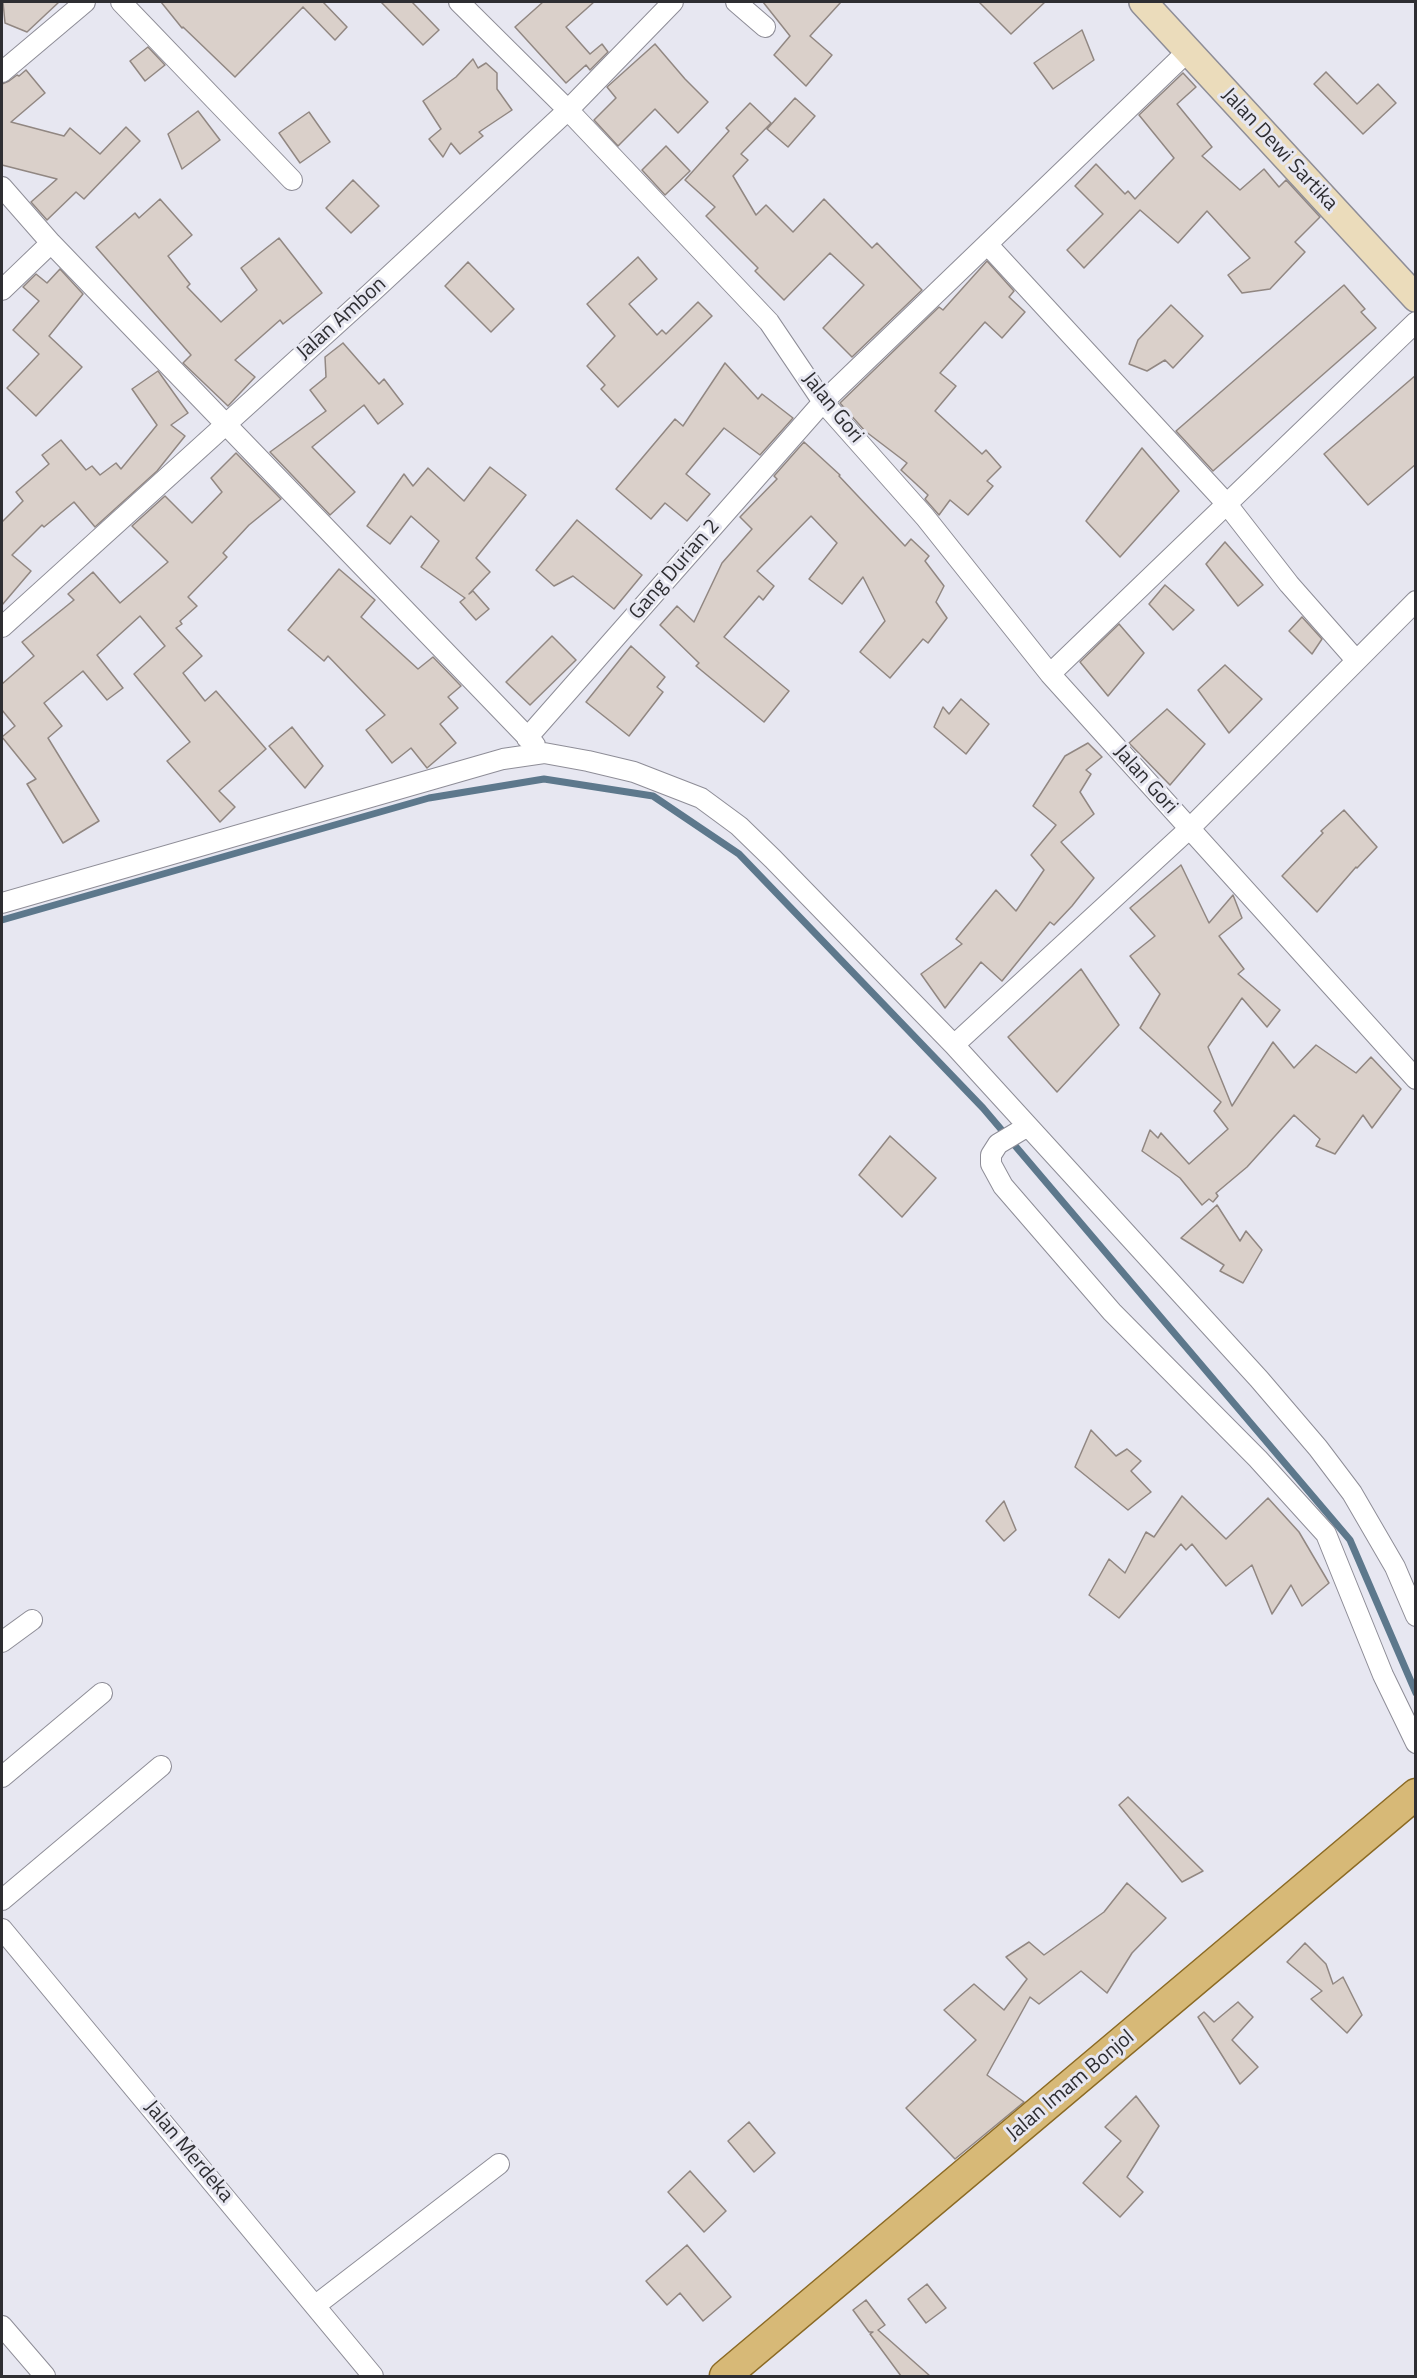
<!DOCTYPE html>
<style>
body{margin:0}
#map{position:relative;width:1417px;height:2378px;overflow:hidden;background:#e7e7f1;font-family:"Titillium Web",sans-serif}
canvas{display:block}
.frame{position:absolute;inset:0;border:3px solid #2e2e32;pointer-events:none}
</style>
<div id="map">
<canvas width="1417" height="2378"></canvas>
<div class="frame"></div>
</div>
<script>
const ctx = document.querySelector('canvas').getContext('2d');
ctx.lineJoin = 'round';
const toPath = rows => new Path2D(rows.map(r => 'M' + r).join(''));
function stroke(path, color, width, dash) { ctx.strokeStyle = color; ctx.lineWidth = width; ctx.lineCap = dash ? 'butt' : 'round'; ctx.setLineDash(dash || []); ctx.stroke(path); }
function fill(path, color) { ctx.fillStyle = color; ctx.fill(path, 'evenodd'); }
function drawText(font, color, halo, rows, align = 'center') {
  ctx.font = font + ' "Titillium Web",sans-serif'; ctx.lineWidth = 6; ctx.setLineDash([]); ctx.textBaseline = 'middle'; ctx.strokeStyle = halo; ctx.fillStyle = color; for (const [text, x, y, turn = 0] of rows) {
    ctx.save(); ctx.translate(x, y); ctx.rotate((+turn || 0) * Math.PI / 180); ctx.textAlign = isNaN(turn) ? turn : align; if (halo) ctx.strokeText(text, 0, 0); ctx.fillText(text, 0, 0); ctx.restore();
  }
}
const stream = toPath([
 [2,920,429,798,544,779,653,796,739,854,983,1108,1350,1540,1416,1693]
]);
const building = toPath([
 [3,2,59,2,27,32,5,23,3,2],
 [161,2,323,2,347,27,335,40,303,7,235,77,183,27,182,28,161,2],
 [381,2,412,2,439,30,423,45,381,2],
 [543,2,594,2,566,27,590,54,602,44,608,52,590,70,586,65,566,83,515,27,543,2],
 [763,2,841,2,810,36,832,55,806,86,774,55,790,36,763,2],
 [979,2,1045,2,1011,34,979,2],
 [1082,30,1094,60,1053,89,1034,63,1082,30],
 [655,44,685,79,708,102,678,133,655,109,618,146,594,120,616,98,607,87,655,44],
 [148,47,165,65,145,81,130,61,148,47],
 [473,59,478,68,486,63,497,73,497,89,512,110,479,132,483,136,460,154,451,143,443,157,429,139,441,129,423,101,456,77,473,59],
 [26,70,45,93,11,122,64,136,70,128,100,154,126,127,140,141,84,199,76,192,47,220,31,202,57,179,2,165,2,84,9,81,17,75,19,76,26,70],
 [1326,72,1357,104,1378,84,1396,103,1363,134,1314,84,1326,72],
 [1183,73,1196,87,1177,104,1212,147,1202,156,1240,190,1264,169,1279,187,1286,180,1320,217,1295,242,1305,252,1270,289,1242,293,1228,275,1250,258,1207,211,1178,243,1140,210,1084,268,1067,250,1103,214,1075,186,1096,164,1125,194,1128,191,1135,199,1174,158,1139,115,1183,73],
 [795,98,815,116,788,147,767,129,795,98],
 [750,103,771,123,741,154,748,160,733,176,756,215,766,205,793,232,824,199,872,248,877,243,922,290,852,357,823,328,864,285,830,253,784,300,755,271,758,268,706,216,715,207,685,180,729,131,726,128,750,103],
 [198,111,220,140,182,169,168,134,198,111],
 [309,112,330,142,300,163,279,133,309,112],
 [666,146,690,171,665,195,642,170,666,146],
 [353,180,379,206,351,233,326,208,353,180],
 [160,199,192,235,168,256,190,284,187,287,221,322,257,290,241,268,279,238,322,293,283,324,280,320,235,360,255,377,228,406,183,363,191,355,96,247,135,213,139,218,160,199],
 [638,257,657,279,629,304,657,335,662,330,666,334,698,302,712,316,618,407,601,389,605,385,587,366,615,336,587,304,638,257],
 [987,261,1014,291,1009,297,1025,312,1002,338,985,322,940,373,956,386,935,411,982,454,986,450,1001,467,987,481,993,486,968,515,950,500,939,515,925,499,928,495,901,470,907,463,865,431,840,403,939,307,943,310,987,261],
 [468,262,514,309,491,332,445,286,468,262],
 [60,269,83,294,49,336,82,367,36,416,7,388,39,354,13,330,39,301,23,287,36,274,47,283,60,269],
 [1344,285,1365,309,1361,312,1376,328,1213,471,1176,431,1344,285],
 [1171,305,1203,336,1173,368,1165,360,1147,371,1129,364,1138,340,1171,305],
 [343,343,379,384,384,379,403,404,378,424,364,405,312,447,355,492,330,515,270,452,326,411,310,390,326,377,325,357,343,343],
 [725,363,758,399,762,394,793,418,760,455,724,428,686,474,710,494,687,521,665,503,651,519,616,489,675,419,683,426,725,363],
 [158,371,188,413,171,425,185,436,157,471,95,527,74,502,44,527,42,525,12,555,31,571,2,605,2,522,23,501,16,492,49,464,42,455,61,440,86,470,92,466,100,475,116,463,121,469,157,425,132,389,158,371],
 [1416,375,1416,464,1368,505,1324,454,1416,375],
 [804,442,840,475,839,476,905,546,911,539,929,556,925,561,944,586,936,602,947,618,928,643,923,639,890,678,860,652,885,621,863,577,842,604,809,579,837,543,811,516,757,571,774,586,763,600,759,596,724,637,789,691,764,722,696,666,699,663,660,625,677,606,694,622,722,563,752,529,740,517,777,479,774,476,804,442],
 [1142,448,1179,491,1120,557,1086,521,1142,448],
 [236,453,281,499,249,525,223,553,227,557,188,597,197,606,180,621,182,624,176,628,202,656,183,673,205,701,216,691,266,749,219,791,235,807,220,822,167,761,190,742,134,674,165,646,140,616,97,655,123,688,107,700,83,671,44,703,62,726,48,738,99,821,63,843,27,784,36,779,2,737,15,726,2,710,2,684,34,656,22,642,74,600,68,594,93,572,120,603,168,562,132,526,165,496,192,523,222,492,211,478,236,453],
 [490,467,526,495,476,558,490,572,469,594,473,591,489,609,476,620,460,602,465,598,421,567,439,541,411,516,390,544,367,526,404,474,413,486,428,468,464,501,490,467],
 [577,520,642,575,614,609,573,576,554,586,536,570,577,520],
 [1225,542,1263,585,1238,606,1206,564,1225,542],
 [339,569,375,600,361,617,418,669,433,657,461,686,448,697,458,708,440,724,456,743,427,768,411,748,392,763,366,730,385,715,328,656,324,661,288,630,339,569],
 [1165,585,1194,610,1173,630,1149,604,1165,585],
 [1302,617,1322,639,1312,654,1289,631,1302,617],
 [1119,624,1144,653,1108,696,1080,662,1119,624],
 [552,636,576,660,530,705,506,682,552,636],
 [631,646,665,677,657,687,663,692,629,736,586,702,631,646],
 [1225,665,1262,699,1229,733,1198,690,1225,665],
 [961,699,989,724,966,754,934,727,943,707,949,714,961,699],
 [1167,709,1205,744,1170,785,1129,743,1167,709],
 [292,727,323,766,305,788,269,746,292,727],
 [1088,743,1102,757,1086,770,1091,774,1080,792,1094,814,1061,842,1094,878,1072,906,1054,925,1050,922,1002,981,981,962,945,1008,921,974,962,944,956,939,996,890,1016,911,1044,870,1031,855,1056,825,1033,806,1065,756,1088,743],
 [1344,810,1377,847,1357,868,1356,867,1317,912,1282,876,1323,833,1321,831,1344,810],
 [1181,865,1209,923,1233,895,1242,918,1219,936,1244,969,1238,974,1280,1010,1267,1027,1242,998,1208,1047,1232,1106,1273,1042,1294,1068,1316,1045,1356,1073,1371,1057,1401,1089,1372,1128,1363,1115,1335,1154,1316,1146,1320,1139,1294,1115,1247,1167,1216,1193,1218,1196,1213,1202,1209,1199,1202,1205,1180,1178,1142,1151,1150,1130,1158,1138,1161,1133,1189,1164,1228,1129,1214,1111,1221,1102,1140,1028,1160,994,1130,956,1155,936,1130,908,1181,865],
 [1081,969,1119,1025,1057,1092,1008,1037,1081,969],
 [890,1136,936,1178,902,1217,859,1175,890,1136],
 [1217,1205,1240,1241,1246,1231,1262,1250,1243,1283,1220,1271,1224,1265,1181,1238,1217,1205],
 [1091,1430,1116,1456,1127,1449,1141,1461,1131,1471,1151,1492,1128,1510,1075,1467,1091,1430],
 [1182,1496,1226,1539,1268,1498,1299,1532,1329,1583,1302,1606,1291,1585,1272,1614,1252,1565,1226,1586,1192,1544,1186,1550,1181,1544,1119,1618,1089,1595,1109,1559,1125,1573,1146,1532,1154,1537,1182,1496],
 [1004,1501,1016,1530,1004,1541,986,1521,1004,1501],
 [1128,1797,1203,1871,1182,1882,1119,1805,1128,1797],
 [1127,1883,1166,1918,1132,1953,1107,1993,1081,1971,1039,2004,1030,1997,987,2075,1024,2102,955,2159,906,2108,976,2040,944,2010,974,1984,1004,2010,1027,1979,1006,1957,1029,1942,1044,1955,1104,1912,1127,1883],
 [1305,1943,1326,1964,1333,1984,1343,1977,1362,2015,1347,2033,1311,1999,1322,1991,1287,1962,1305,1943],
 [1238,2002,1253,2017,1232,2040,1258,2067,1240,2084,1198,2017,1204,2012,1214,2022,1238,2002],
 [1136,2096,1159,2126,1127,2177,1143,2192,1120,2217,1083,2183,1121,2141,1105,2127,1136,2096],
 [749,2122,775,2153,754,2172,728,2141,749,2122],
 [690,2171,726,2211,704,2232,668,2192,690,2171],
 [687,2245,731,2297,703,2321,680,2293,667,2305,646,2281,687,2245],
 [927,2284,946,2308,926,2323,908,2299,927,2284],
 [866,2300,885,2325,878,2330,930,2376,901,2376,870,2334,873,2332,869,2332,853,2310,866,2300]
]);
const street = toPath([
 [121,2,292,180],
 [459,2,568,110,769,322,823,402,925,517,1050,674,1416,1079],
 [736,2,765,27],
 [2,72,85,2],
 [2,187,51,243,535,745],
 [987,244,1226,503,1289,584,1356,660],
 [2,290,51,243],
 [2,627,372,292,568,110,673,2],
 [1050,674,1416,322],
 [527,738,823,402,1188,51],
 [2,903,503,759,544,753,588,761,634,772,701,798,739,826,773,859,954,1045,1259,1379,1318,1448,1352,1493,1395,1567,1416,1616],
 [954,1045,1189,829,1416,601],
 [1028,1126,998,1144,991,1155,991,1164,1003,1186,1112,1312,1258,1459,1326,1534,1383,1675,1416,1743],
 [2,1642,32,1620],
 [2,1777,102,1693],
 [2,1900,161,1766],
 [2,1929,373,2376],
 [316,2305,499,2164],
 [2,2326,45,2376]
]);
const secondary = toPath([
 [1143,2,1416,298]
]);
const primary = toPath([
 [725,2376,1416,1794]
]);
const streetNames = [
 ["Jalan Dewi Sartika",1279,150,47],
 ["Jalan Ambon",342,319,-42],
 ["Jalan Gori",832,408,51],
 ["Gang Durian 2",675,570,-49],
 ["Jalan Gori",1145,780,48],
 ["Jalan Imam Bonjol",1071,2086,-40],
 ["Jalan Merdeka",188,2152,50]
];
stroke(stream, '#5d788c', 7);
fill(building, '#dad0ca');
stroke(building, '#918782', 1.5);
stroke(street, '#8e8d97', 22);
stroke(secondary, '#8e8d97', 30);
stroke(primary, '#8b6a24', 33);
stroke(street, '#fff', 20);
stroke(secondary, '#ebdcbb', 27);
stroke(primary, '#d7b977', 30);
drawText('21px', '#2e2e32', '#e7e7f1', streetNames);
</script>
